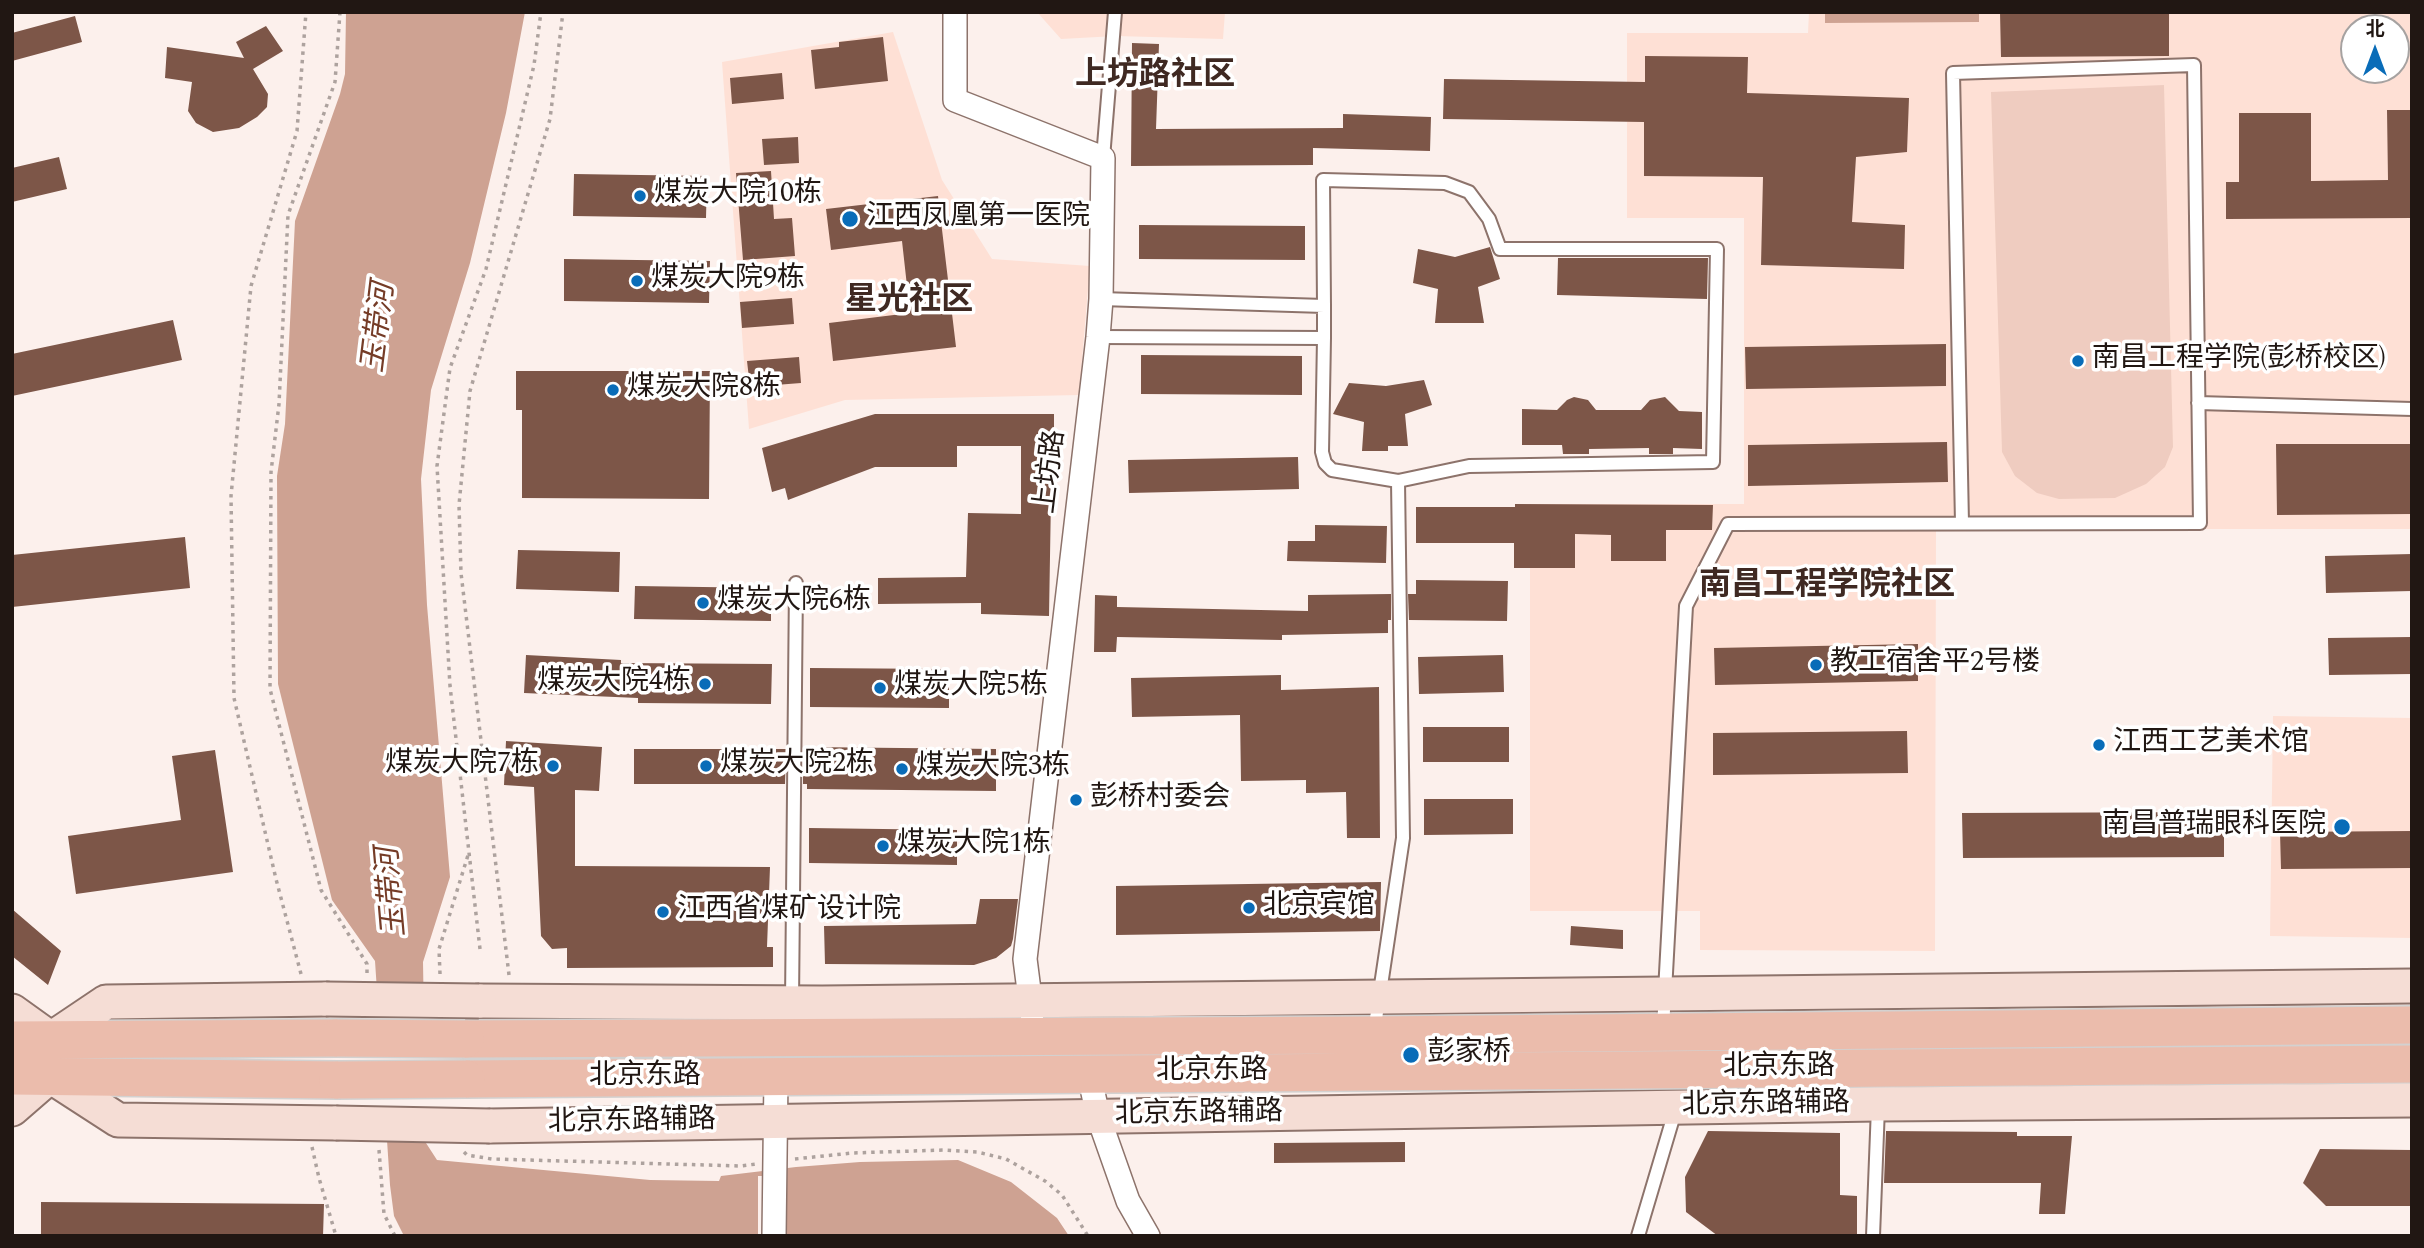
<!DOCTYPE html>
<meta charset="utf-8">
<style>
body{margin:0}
#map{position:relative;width:2424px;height:1248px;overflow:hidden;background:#fcf0ec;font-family:Spectral,"Noto Sans SC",serif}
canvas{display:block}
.frame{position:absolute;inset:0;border:14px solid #211713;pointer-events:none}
.north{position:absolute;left:2340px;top:14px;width:70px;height:70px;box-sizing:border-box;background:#fff;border:2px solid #a6a2a1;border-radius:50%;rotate:0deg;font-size:19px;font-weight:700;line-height:28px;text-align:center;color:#211713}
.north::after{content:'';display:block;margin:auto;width:24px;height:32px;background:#096cb8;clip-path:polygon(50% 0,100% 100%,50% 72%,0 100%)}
</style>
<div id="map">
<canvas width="2424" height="1248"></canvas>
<div class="frame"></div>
<div class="north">北</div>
</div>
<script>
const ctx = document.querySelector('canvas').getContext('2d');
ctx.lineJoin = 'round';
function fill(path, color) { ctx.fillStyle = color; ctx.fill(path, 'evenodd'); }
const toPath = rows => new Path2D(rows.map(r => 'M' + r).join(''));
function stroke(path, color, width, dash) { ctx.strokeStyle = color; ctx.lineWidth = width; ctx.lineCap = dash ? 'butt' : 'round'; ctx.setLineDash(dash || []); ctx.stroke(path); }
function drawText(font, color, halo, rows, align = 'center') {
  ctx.font = font + ' Spectral,"Noto Sans SC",serif'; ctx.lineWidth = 7; ctx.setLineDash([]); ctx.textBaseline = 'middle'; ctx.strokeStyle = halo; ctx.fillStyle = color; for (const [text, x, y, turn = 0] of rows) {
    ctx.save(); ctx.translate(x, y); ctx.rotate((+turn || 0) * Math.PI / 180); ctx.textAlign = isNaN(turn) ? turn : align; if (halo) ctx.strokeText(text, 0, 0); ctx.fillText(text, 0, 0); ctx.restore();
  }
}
const built = toPath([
 [1037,12,1225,12,1223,39,1116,36,1061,39],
 [1809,12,2412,12,2412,529,1936,529,1935,951,1700,950,1700,911,1530,911,1530,504,1744,504,1744,218,1627,218,1627,33,1808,33],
 [2354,28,2396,28,2396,70,2354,70],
 [893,32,942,180,992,259,1090,266,1079,395,845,400,749,429,722,62],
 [2273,716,2412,718,2412,938,2270,936]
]);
const green = toPath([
 [2164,85,2173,447,2165,467,2146,484,2115,498,2059,499,2037,493,2015,476,2002,452,1991,92]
]);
const water = toPath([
 [346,12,525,12,506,113,470,263,431,390,421,479,427,605,450,877,423,962,426,1143,437,1160,650,1180,719,1181,721,1176,796,1167,860,1162,958,1160,1011,1182,1057,1218,1069,1236,404,1236,394,1216,390,1185,375,961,332,900,278,684,277,476,285,424,295,221,340,94,345,74],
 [1825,12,1979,12,1979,22,1825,23]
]);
const pier = toPath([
 [428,1014,429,1108,382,1108,375,1015],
 [758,1176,787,1176,787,1236,758,1236]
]);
const building = toPath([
 [2000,12,2169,12,2169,56,2001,57],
 [75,16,82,42,12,61,12,33],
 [266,26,283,51,253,69,268,94,267,107,257,117,239,128,213,132,196,123,188,111,192,82,165,78,167,47,244,58,236,42],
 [883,37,888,81,815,89,811,50,839,47,839,42],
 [1132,43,1159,44,1156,129,1343,128,1343,114,1431,117,1430,151,1313,148,1313,165,1131,166],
 [1645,56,1748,57,1747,93,1909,98,1907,152,1856,157,1852,222,1905,225,1904,269,1761,265,1763,177,1644,176,1644,122,1443,119,1444,79,1645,82],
 [782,73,784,99,732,104,730,78],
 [2387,110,2412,110,2412,218,2226,219,2226,182,2239,182,2239,113,2311,113,2311,181,2388,180],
 [798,137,799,163,764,165,762,139],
 [59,157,67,189,12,202,12,168],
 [771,171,774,219,792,218,795,256,743,260,736,173],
 [574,174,707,176,706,218,573,216],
 [938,196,956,347,833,361,829,323,910,313,902,241,831,250,826,209],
 [1139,225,1305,226,1305,260,1139,259],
 [1490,247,1500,279,1478,287,1484,323,1435,323,1438,289,1413,283,1418,249,1455,257],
 [1558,258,1708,258,1707,299,1557,295],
 [564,259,710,261,709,303,564,301],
 [792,298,794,324,742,328,740,302],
 [173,320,182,360,12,396,12,354],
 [1946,344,1946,386,1746,389,1745,347],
 [1141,355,1302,356,1302,395,1141,394],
 [799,357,801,383,750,387,747,361],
 [516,371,710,371,709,499,522,498,522,410,516,410],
 [1424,380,1432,405,1405,414,1408,446,1388,446,1388,451,1362,451,1364,422,1333,414,1349,383,1386,386],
 [1574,397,1588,400,1596,410,1641,410,1650,400,1665,397,1679,411,1702,412,1702,449,1673,448,1673,454,1649,454,1649,448,1589,449,1589,454,1563,454,1562,445,1522,445,1522,409,1557,410,1567,400],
 [875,414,1054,414,1054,497,1051,497,1049,616,981,614,981,603,878,604,878,578,966,577,968,513,1021,514,1021,446,957,446,957,467,875,467,788,500,785,488,772,492,762,448],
 [1947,442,1948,482,1748,486,1748,445],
 [2276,444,2412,444,2412,514,2277,515],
 [1298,457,1299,489,1129,493,1128,460],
 [1515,504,1713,505,1712,530,1666,530,1666,561,1611,561,1611,535,1575,534,1575,568,1514,568,1514,543,1416,543,1416,507,1515,507],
 [1315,525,1387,526,1386,563,1287,561,1288,541,1315,541],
 [185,537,190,588,12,607,12,555],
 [518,550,620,552,619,592,516,589],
 [2412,554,2412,591,2326,593,2325,556],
 [1416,580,1508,581,1507,621,1409,620,1408,594,1416,594],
 [635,586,771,588,771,621,634,619],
 [1391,594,1391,620,1388,620,1388,633,1282,635,1282,640,1117,637,1116,652,1094,652,1095,595,1117,596,1117,607,1308,611,1308,595],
 [2412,637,2412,674,2329,675,2328,638],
 [1918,644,1918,681,1715,685,1714,648],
 [526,655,621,660,621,663,772,664,771,704,638,703,638,698,524,693],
 [1503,655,1504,692,1419,694,1418,657],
 [810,668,949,669,949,708,810,707],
 [1281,675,1281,690,1379,687,1380,838,1347,838,1346,792,1306,793,1306,780,1241,781,1240,715,1132,717,1131,678],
 [1423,727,1509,727,1509,762,1423,762],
 [1907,731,1908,773,1713,775,1713,733],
 [506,741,602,747,599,791,575,790,575,866,770,867,767,947,773,947,773,967,567,968,567,948,552,949,541,936,534,787,504,785],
 [807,747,996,749,996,791,807,789,807,784,803,784,803,749,807,749],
 [634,749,786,749,785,784,634,784],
 [215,750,233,872,76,894,68,836,181,820,172,756],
 [1424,799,1513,799,1513,834,1424,835],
 [2224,812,2224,857,1963,858,1962,813],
 [809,828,957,830,957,865,809,863],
 [2412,831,2412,868,2281,869,2280,832],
 [1381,882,1380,931,1116,935,1116,886],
 [980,899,1018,899,1013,939,1011,946,996,958,974,965,825,964,824,926,976,924],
 [12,909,61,951,48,985,12,956],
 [1571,926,1623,930,1623,949,1570,945],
 [1708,1131,1840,1133,1840,1195,1857,1196,1857,1236,1718,1236,1686,1212,1685,1177],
 [1886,1131,2017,1132,2017,1136,2072,1136,2065,1214,2039,1214,2041,1183,1884,1183],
 [1405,1142,1405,1162,1274,1163,1274,1143],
 [2320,1149,2412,1150,2412,1206,2326,1206,2303,1183],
 [41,1202,324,1204,323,1236,41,1236]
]);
const path = toPath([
 [340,12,335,82,288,215,279,404,271,472,270,689,321,890,367,964,367,974],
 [480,949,450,686,437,466,450,368,486,269,534,65,541,12],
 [301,974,276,879,234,698,231,496,251,286,297,131,306,12],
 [440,974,439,949,469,852],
 [509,975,461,573,459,505,470,391,550,119,563,12],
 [312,1147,319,1178,336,1236],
 [379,1150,384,1214,395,1236],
 [464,1152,467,1155,492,1159,741,1166,756,1164],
 [795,1159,852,1153,943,1150,977,1152,1006,1159,1045,1181,1062,1195,1088,1236]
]);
const service = toPath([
 [1103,158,1115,12],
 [1324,306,1324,338],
 [1098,337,1324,338,1322,452,1325,463,1332,470,1398,481,1469,466,1713,462,1717,249,1500,249,1489,219,1469,192,1445,183,1323,180,1324,306,1101,299],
 [2198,403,2412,409],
 [792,1002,796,583],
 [1663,1028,1686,606,1728,524,2200,523,2194,65,1953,73,1962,523],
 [1374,1032,1403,838,1398,481],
 [1638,1236,1676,1108],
 [1873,1236,1878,1107]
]);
const minor = toPath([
 [955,12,955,100,1103,158,1101,299,1098,337,1025,959,1032,1014],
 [1089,1074,1098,1116,1128,1201,1148,1236],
 [774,1236,776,1077]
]);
const secondary = toPath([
 [479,1001,822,1003,2412,986],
 [12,1011,51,1039,106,1002,326,999],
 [12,1109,50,1076,118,1120,336,1123],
 [490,1126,1878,1104,2412,1100]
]);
const primary = toPath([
 [465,1039,1374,1035,2412,1025],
 [12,1040,337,1038],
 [12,1076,338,1080],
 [466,1079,2412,1064]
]);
const secondaryBridge = toPath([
 [326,999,479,1001],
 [336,1123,490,1126]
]);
const primaryBridge = toPath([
 [337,1038,465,1039],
 [338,1080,466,1079]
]);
const markers = [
 [640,196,7,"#096cb8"],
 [850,219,9,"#096cb8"],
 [637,281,7,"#096cb8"],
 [2078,361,7,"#096cb8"],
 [613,390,7,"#096cb8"],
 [703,603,7,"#096cb8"],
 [1816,665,7,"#096cb8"],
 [705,684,7,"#096cb8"],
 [880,688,7,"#096cb8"],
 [2099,745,7,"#096cb8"],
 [553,766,7,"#096cb8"],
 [706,766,7,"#096cb8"],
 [902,769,7,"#096cb8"],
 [1076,800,7,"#096cb8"],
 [2342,827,9,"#096cb8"],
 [883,846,7,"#096cb8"],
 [1249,908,7,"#096cb8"],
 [663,912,7,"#096cb8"],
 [1411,1055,9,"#096cb8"]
];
const poiNames = [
 ["煤炭大院10栋",654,196],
 ["江西凤凰第一医院",866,219],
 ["煤炭大院9栋",651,281],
 ["南昌工程学院(彭桥校区)",2092,361],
 ["煤炭大院8栋",627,390],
 ["煤炭大院6栋",717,603],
 ["教工宿舍平2号楼",1830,665],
 ["煤炭大院4栋",691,684,"right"],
 ["煤炭大院5栋",894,688],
 ["江西工艺美术馆",2113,745],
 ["煤炭大院7栋",539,766,"right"],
 ["煤炭大院2栋",720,766],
 ["煤炭大院3栋",916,769],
 ["彭桥村委会",1090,800],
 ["南昌普瑞眼科医院",2326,827,"right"],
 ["煤炭大院1栋",897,846],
 ["北京宾馆",1263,908],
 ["江西省煤矿设计院",677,912],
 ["彭家桥",1427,1055]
];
const streetNames = [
 ["上坊路",1052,472,-83],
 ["北京东路",1779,1069],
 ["北京东路",1212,1073],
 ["北京东路",645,1078],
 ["北京东路辅路",1766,1106,-1],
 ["北京东路辅路",1199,1115,-1],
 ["北京东路辅路",632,1123,-1]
];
const waterNames = [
 ["玉带河",381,328,-83],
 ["玉带河",394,892,-95]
];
const quarterNames = [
 ["上坊路社区",1155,78],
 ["星光社区",909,303],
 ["南昌工程学院社区",1827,588]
];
fill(built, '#fee0d5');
fill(green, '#efccc0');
fill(water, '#cea292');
fill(pier, '#fcf0ec');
fill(building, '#7d5648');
stroke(service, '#8d736b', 16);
stroke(minor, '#8d736b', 26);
stroke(secondary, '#8d736b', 37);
stroke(primary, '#d3d1d0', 40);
stroke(path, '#ada29e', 3.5, [3.5, 5]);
stroke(service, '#fff', 12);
stroke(minor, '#fff', 23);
stroke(secondary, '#f5ddd5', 33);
stroke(primary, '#ebbcac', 37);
stroke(secondaryBridge, '#8d736b', 37, []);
stroke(primaryBridge, '#d3d1d0', 40, []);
stroke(secondaryBridge, '#f5ddd5', 33);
stroke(primaryBridge, '#ebbcac', 37);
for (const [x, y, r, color] of markers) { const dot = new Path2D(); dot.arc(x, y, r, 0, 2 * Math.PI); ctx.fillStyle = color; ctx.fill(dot); stroke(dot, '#fff', 2.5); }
drawText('28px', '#211713', '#fff', poiNames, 'left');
drawText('28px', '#211713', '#fff', streetNames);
drawText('italic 30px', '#753c27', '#fff', waterNames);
drawText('bold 32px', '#3f2922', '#fff', quarterNames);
</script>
